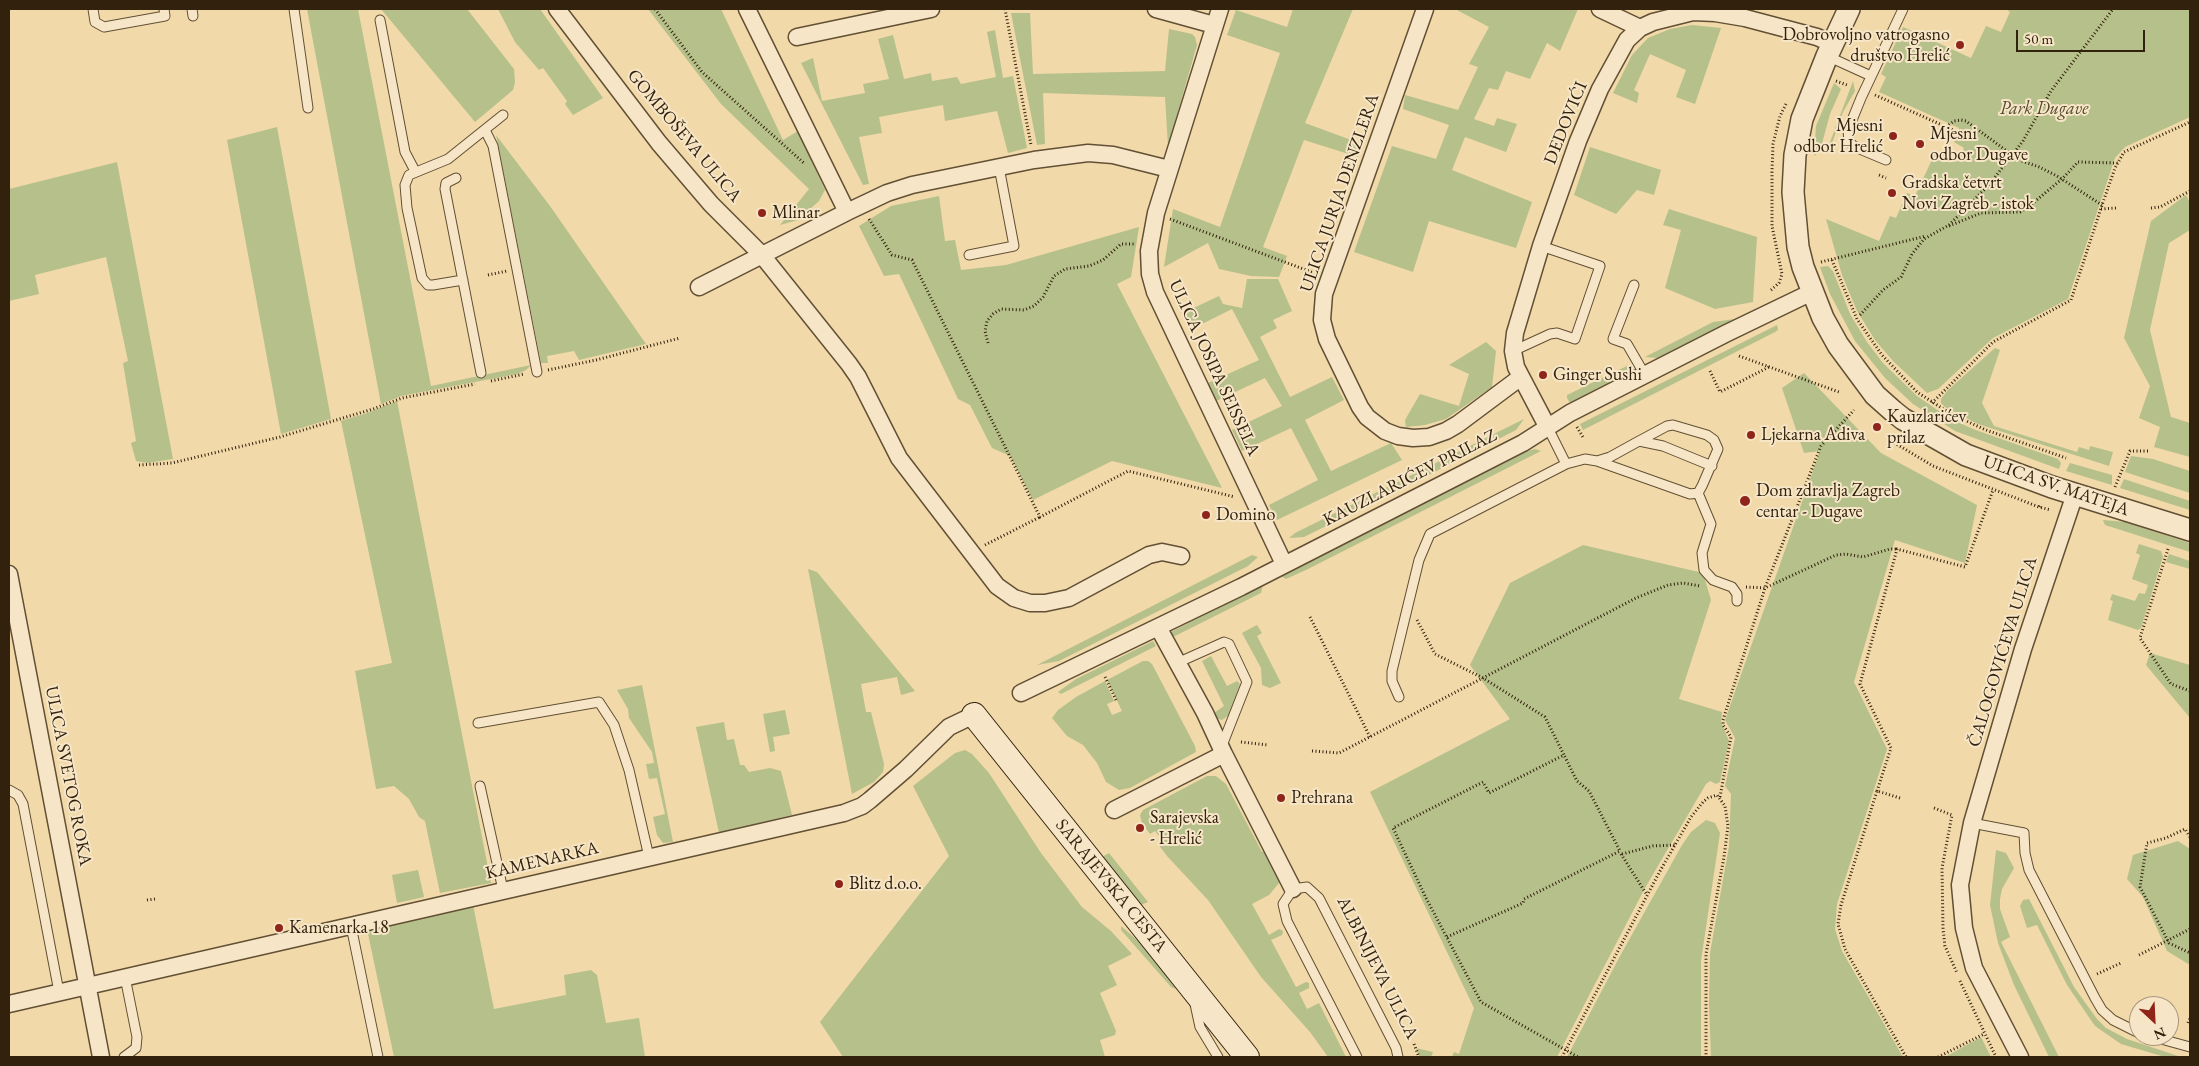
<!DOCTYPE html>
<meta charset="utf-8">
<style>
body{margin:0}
#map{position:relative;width:2199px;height:1066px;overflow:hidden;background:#f1d9a9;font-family:"EB Garamond",serif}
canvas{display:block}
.frame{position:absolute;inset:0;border:10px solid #32210d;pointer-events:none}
.north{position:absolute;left:2129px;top:996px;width:50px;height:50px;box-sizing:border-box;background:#f6e6c7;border:1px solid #a8977d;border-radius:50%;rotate:155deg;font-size:14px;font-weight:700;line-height:20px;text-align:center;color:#32210d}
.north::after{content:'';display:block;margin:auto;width:18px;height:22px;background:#8f2418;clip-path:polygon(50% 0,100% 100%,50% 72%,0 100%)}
.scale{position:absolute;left:2016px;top:30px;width:129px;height:22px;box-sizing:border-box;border:2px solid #32210d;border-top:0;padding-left:6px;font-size:15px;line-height:18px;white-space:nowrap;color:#32210d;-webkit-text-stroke:4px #f6e6c7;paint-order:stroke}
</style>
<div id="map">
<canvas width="2199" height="1066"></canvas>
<div class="frame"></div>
<div class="north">N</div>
<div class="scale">50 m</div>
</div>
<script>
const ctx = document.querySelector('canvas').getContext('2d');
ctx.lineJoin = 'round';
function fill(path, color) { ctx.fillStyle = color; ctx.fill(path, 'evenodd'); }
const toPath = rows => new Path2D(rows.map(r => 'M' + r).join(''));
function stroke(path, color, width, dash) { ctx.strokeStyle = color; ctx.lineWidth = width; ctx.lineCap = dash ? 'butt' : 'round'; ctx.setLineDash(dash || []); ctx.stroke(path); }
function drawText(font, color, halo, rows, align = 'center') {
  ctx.font = font + ' "EB Garamond",serif'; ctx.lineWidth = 4; ctx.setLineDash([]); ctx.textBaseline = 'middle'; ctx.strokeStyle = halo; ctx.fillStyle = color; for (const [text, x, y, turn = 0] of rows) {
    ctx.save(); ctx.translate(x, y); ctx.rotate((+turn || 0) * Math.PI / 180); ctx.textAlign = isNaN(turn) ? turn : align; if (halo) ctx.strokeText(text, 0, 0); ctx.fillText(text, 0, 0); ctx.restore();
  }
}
const green = toPath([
 [307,9,358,9,431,386,531,365,526,370,517,374,401,396,381,404],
 [381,9,467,9,514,69,515,82,513,90,475,122],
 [498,9,540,9,603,98,573,115,565,104,567,101,543,68,539,70,515,42],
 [648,9,721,9,783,140,798,131,825,190,819,201,798,220,780,225,809,189,721,104],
 [1293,9,1353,9,1305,123,1362,144,1358,157,1304,140,1263,247,1287,256,1279,277,1251,276,1219,269,1208,243,1164,267,1173,209,1220,227,1280,53,1227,35,1236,10,1287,27],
 [1455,9,1492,10,1493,9,1578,9,1560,51,1547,43,1530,79,1506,71,1498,90,1489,88,1474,119,1494,126,1497,118,1517,124,1506,152,1465,137,1452,170,1532,202,1516,248,1429,221,1413,272,1354,252,1392,146,1436,159,1449,125,1403,109,1405,95,1458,110,1478,67,1469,64,1489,27],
 [2009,9,2190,9,2190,117,2125,147,2115,158,2068,299,1993,338,1938,389,1927,393,1893,361,1875,340,1857,311,1842,275,1826,219,1879,241,1890,216,1896,218,1907,193,1915,196,1936,151,1957,162,1964,148,1954,142,1959,131,1959,128,1879,92,1886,77,1881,74,1903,27,1971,58,1986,26,2001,32,2010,12,2008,11],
 [1011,13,1030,13,1033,74,1165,71,1169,29,1192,34,1195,37,1197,45,1168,146,1165,97,1043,93,1045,144,1037,145],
 [1692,25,1721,28,1695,104,1676,97,1686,70,1650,54,1634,90,1639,93,1637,103,1613,93,1632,55,1648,38,1670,29],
 [995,30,1003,78,1013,76,1027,148,1008,153,997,111,945,121,943,105,879,117,882,133,859,137,869,184,863,185,801,63,813,58,822,101,865,93,863,84,889,79,878,39,893,35,904,79,931,73,932,81,957,77,961,84,996,77,987,32],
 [1853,81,1855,91,1843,112,1831,146,1829,145],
 [1834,83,1841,89,1830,114,1820,151,1814,156,1816,126],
 [277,127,331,419,281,434,227,140],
 [496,135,550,206,646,344,579,360,574,351,547,356,548,363,541,363],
 [1590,147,1661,170,1654,195,1637,190,1616,214,1574,195],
 [117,162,173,459,147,463,136,461,131,443,136,441,123,363,128,361,106,257,35,275,39,294,9,301,9,189],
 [2186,195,2190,203,2190,230,2169,243,2150,330,2171,417,2190,423,2190,457,2154,447,2160,427,2139,418,2150,386,2124,338,2151,221],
 [939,196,945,241,955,240,961,270,1006,265,1139,227,1131,277,1117,284,1222,488,1112,461,1033,500,1010,456,992,448,970,405,958,399,899,274,884,276,859,226,891,206],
 [1669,209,1757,237,1753,302,1715,309,1665,288,1681,230,1663,225],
 [1828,266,1833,271,1850,314,1867,342,1883,363,1917,396,1949,418,1973,429,2058,459,2061,463,2059,469,1955,431,1913,404,1885,378,1855,341,1830,294,1820,267],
 [1247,279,1278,279,1292,311,1273,320,1277,328,1260,337,1290,397,1332,377,1344,400,1305,420,1331,471,1391,443,1402,460,1277,520,1269,505,1318,480,1291,428,1242,451,1232,430,1282,406,1265,378,1216,401,1208,383,1259,360,1232,309,1194,328,1185,312,1219,296,1223,304,1242,308],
 [1735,319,1658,358,1645,357,1713,322],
 [1777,325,1778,330,1775,332,1583,430,1580,424],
 [1486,342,1496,351,1492,387,1446,419,1425,425,1406,427,1405,420,1420,394,1459,406,1469,374,1449,365],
 [1995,348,2000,350,1982,403,1994,426,2077,452,2079,447,2089,450,2090,446,2113,452,2109,466,1978,424,1945,407,1941,403,1941,399,1948,390],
 [1629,365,1624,375,1570,403,1567,398,1567,395],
 [1804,373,1881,453,1977,505,1965,563,1895,540,1854,682,1887,749,1837,904,1835,929,1842,951,1903,1057,1711,1057,1709,1005,1710,953,1729,846,1731,794,1725,786,1735,738,1725,720,1820,451,1804,453,1782,388],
 [397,401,491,883,440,893,425,821,419,817,409,799,394,786,376,789,355,671,392,663,341,421,364,414],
 [1524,419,1516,430,1413,483,1304,537,1289,538,1295,533],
 [1535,449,1541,451,1306,570,1286,579,1281,576,1528,451],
 [2131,456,2153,459,2190,471,2190,493,2125,472],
 [2070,463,2112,475,2112,485,2066,471],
 [2124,479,2190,501,2190,510,2120,488],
 [2103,520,2126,522,2190,543,2190,552,2105,525],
 [2139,544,2161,551,2163,557,2141,628,2138,630,2108,620,2113,601,2110,600,2112,594,2135,601,2139,593,2145,594,2148,585,2132,579,2140,555,2136,553],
 [1583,545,1703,573,1711,600,1679,699,1722,712,1721,722,1729,741,1720,782,1716,784,1710,781,1706,784,1645,888,1557,1057,1452,1057,1454,1052,1459,1054,1474,1008,1370,792,1510,719,1470,665,1510,583],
 [2169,554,2190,561,2190,569,2166,562],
 [1252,555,1258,557,1248,566,1059,661,1037,665],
 [808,569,817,572,915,691,901,695,897,677,861,684,866,712,871,712,884,764,883,772,874,782,852,794],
 [1263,585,1261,593,1171,638,1169,633],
 [1257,625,1262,633,1257,636,1281,683,1270,688,1262,685,1261,668,1242,633],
 [1153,641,1156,646,1061,694,1058,692,1076,679],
 [2150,653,2190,665,2190,718,2146,665],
 [1211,656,1227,686,1237,681,1240,684,1229,715,1222,720,1216,718,1214,713,1224,706,1202,661],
 [1143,661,1148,661,1152,664,1195,746,1196,752,1130,788,1119,790,1106,782,1097,763,1083,745,1067,736,1052,718,1058,710,1076,697,1105,681,1114,701,1107,704,1112,715,1122,711,1107,680],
 [642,685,673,842,663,843,657,835,653,817,665,814,657,778,649,779,646,764,654,763,652,752,629,718,628,709,617,690],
 [785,710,790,734,773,737,775,751,770,752,763,714],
 [724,722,727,740,734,739,740,765,744,765,749,772,770,768,781,771,792,815,719,833,696,727],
 [965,750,972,754,989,773,1041,853,1082,907,1111,931,1132,954,1108,966,1117,985,1100,993,1116,1031,1115,1035,1100,1040,1105,1057,843,1057,820,1022,949,856,913,786,955,753],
 [1207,776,1216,776,1226,784,1262,852,1265,850,1279,879,1279,883,1269,895,1252,904,1269,935,1279,929,1283,931,1282,935,1271,940,1296,987,1306,982,1309,983,1309,988,1299,993,1307,1009,1319,1003,1346,1057,1328,1057,1310,1032,1261,977,1208,900,1167,856,1158,844,1162,840,1155,831,1150,834,1142,823,1140,815,1143,810],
 [1706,820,1715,823,1720,833,1701,961,1701,1057,1567,1057,1620,956,1682,845,1691,832],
 [2178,841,2190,849,2190,965,2167,951,2143,897,2127,879,2133,855],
 [1996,850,2006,853,2014,868,2002,889,2000,899,2000,909,2010,937,2001,942,2059,1057,2049,1057,2014,985,1998,943,1990,905],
 [1109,853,1148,902,1141,905,1100,858],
 [418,870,424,897,397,903,392,875],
 [2029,899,2074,987,2097,1019,2106,1028,2127,1039,2181,1057,2165,1057,2121,1044,2095,1026,2067,985,2037,925,2027,928,2020,906,2023,900],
 [473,905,494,1009,566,995,564,975,591,970,597,975,606,1023,639,1018,645,1057,394,1057,367,929],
 [1121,926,1152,953,1176,989,1171,987,1121,930],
 [1981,1037,1991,1057,1945,1057],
 [1416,1048,1433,1052,1431,1057,1420,1057]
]);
const path = toPath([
 [655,9,702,72,805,164],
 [1005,9,1031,145],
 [1836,81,1847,85],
 [1875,95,1953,130,1944,151],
 [1946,127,1954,121,1961,120,1966,121,2019,160,2039,167,2057,176,2102,205],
 [1879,175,1886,178],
 [2151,208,2160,207,2190,191],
 [2101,209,2117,208],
 [869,219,892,255,912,260,1040,517,1128,471,1235,497],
 [1170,219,1314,273],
 [1949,226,1981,213,2020,212,2027,208,2062,179,2078,162,2118,163],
 [1832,260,1857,319,1882,355,1917,392,1951,414,1986,430,2066,458],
 [1821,262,1926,236],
 [488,275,507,271],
 [1771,290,1779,283,1782,274,1772,226,1772,172,1773,144,1780,116,1786,104],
 [1860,315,1883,290,1901,277,1912,254,1924,239,1949,225,1989,185,2023,141,2051,91,2113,9],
 [988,343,985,331,987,321,993,314,1001,309,1024,310,1034,306,1043,297,1054,276,1065,269,1089,266,1103,260,1121,244,1134,244],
 [1739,356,1839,392],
 [548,370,596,360,680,338],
 [1710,371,1720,392,1769,367],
 [491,381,524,374],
 [1932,403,1993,342,2071,300,2102,205,2115,168,2124,152,2190,122],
 [1577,427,1583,437],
 [1888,439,1933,466,2039,507],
 [139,465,172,463,280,437,373,409,402,398,475,384],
 [2115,487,2130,451,2148,451],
 [2040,506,2039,507,2051,510],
 [985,545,1040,517],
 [2168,549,2140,638,2171,684,2190,691],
 [1746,587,1765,588,1836,555,1846,554,1863,557,1890,549,1897,549],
 [1310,617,1370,737],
 [1417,620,1435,654,1483,678,1545,717,1564,755,1489,793,1483,782,1393,828,1426,898,1481,1002,1578,1057],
 [1105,677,1117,702],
 [1241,742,1268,745],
 [1312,751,1339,753,1636,598,1668,585,1683,583,1700,586],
 [1877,791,1891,748,1860,684,1897,549,1965,567,1993,490],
 [1720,797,1731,737,1723,725,1723,720,1765,588,1821,446,1854,410],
 [1900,798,1877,791,1841,905,1838,924,1845,949,1906,1057],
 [1934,808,1952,815,1942,868,1943,929,1945,946,1957,973],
 [2190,837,2185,829,2166,838,2147,843,2140,887,2169,943,2190,953],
 [1621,854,1647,895],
 [1622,854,1653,846,1676,845],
 [147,900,155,899],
 [1447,937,1523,903,1524,899,1620,851,1589,791,1577,781,1564,755],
 [2139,955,2190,929],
 [2097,974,2121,963],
 [1960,981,1996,1057],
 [2188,1023,2190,1018],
 [1414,1044,1419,1057],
 [1562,1057,1660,871,1691,817,1703,802,1708,798,1717,795,1725,806,1728,826,1724,857,1706,954,1706,1057],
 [1938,1057,1984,1034]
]);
const service = toPath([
 [93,9,95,22,104,27,165,16,164,9],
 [192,9,193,16],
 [294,9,308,108],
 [380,20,405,152,415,171],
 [1827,56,1871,76],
 [485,130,493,146,537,372],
 [1886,160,1855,147,1849,142,1848,130,1861,98,1903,9],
 [456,178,446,183,445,189,481,373],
 [969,255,1014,246,999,167],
 [463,280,433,285,428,285,422,278,407,208,405,185,409,175,448,159,503,115],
 [1634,285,1613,339,1627,344,1645,375],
 [1513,351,1550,334,1557,333,1575,339,1600,266,1541,246],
 [1548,428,1566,464,1585,459,1597,461,1690,494,1698,493,1702,486,1718,449,1714,440,1707,435,1673,425,1667,426,1639,441],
 [1597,461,1610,457,1639,441,1663,446,1712,466],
 [1698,493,1711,524,1702,553,1704,570,1713,580,1732,587,1737,594,1737,601],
 [1177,663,1224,642,1229,644,1247,682,1221,748],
 [1399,697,1392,681,1392,671,1419,560,1430,534,1566,464],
 [478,723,599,702,614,725,629,770,649,857],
 [480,786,503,890],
 [9,790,18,795,23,804,59,992],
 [1972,823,2024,833,2025,853,2029,870,2095,998,2102,1010,2113,1020,2139,1033],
 [351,926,378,1057],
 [1195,1004,1200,1027,1218,1057],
 [2150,1036,2190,1047],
 [124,1057,136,1048,137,1037,125,977],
 [1357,1057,1287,921,1283,904,1293,889,1307,887,1319,898,1396,1048,1398,1057]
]);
const minor = toPath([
 [557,9,659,143,711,204,761,254,849,364,858,377,899,458,997,586,1014,598,1030,603,1045,603,1069,598,1149,555,1162,552,1181,556],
 [747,9,847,212],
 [1156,9,1214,25],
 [1220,9,1156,213,1149,251,1150,274,1155,292,1284,564],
 [1425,9,1324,294,1322,320,1327,339,1360,407,1367,417,1385,431,1398,436,1413,438,1429,437,1446,431,1458,424,1521,377],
 [1600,9,1640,28],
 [797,37,931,9],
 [699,287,847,212,887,193,912,185,1034,160,1088,153,1113,155,1169,169],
 [1548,428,1516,367,1513,351,1515,333,1541,246,1578,141,1600,89,1627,40,1640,28,1653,22,1693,12,1715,13,1745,18,1817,37,1833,44],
 [9,574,101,1057],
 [1158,627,1205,713,1224,754],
 [1021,693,1241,587,1523,443,1570,413,1727,333,1812,292],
 [1114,810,1224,754,1293,889],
 [9,1004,844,813,862,806,870,800,906,769,949,727,974,715],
 [2020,1057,1974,968,1964,928,1960,885,1972,823,2023,649,2075,494]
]);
const tertiary = toPath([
 [1849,9,1827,56,1802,119,1795,155,1793,192,1798,247,1803,267,1823,318,1838,345,1875,395,1893,411,1903,419,1966,455,2052,487,2190,530]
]);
const secondary = toPath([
 [974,715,1247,1057]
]);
const markers = [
 [1960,45,5,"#8f2418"],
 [1893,136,5,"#8f2418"],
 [1920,144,5,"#8f2418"],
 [1892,193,5,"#8f2418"],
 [762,213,5,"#8f2418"],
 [1543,375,5,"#8f2418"],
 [1877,427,5,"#8f2418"],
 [1751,435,5,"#8f2418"],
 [1745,501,6,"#8f2418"],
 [1206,515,5,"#8f2418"],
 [1281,798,5,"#8f2418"],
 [1140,828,5,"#8f2418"],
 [839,884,5,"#8f2418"],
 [279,928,5,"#8f2418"]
];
const poiNames = [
 ["Dobrovoljno vatrogasno",1950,35,"right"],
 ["društvo Hrelić",1950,56,"right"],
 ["Mjesni",1883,126,"right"],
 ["odbor Hrelić",1883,147,"right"],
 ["Mjesni",1930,134],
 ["odbor Dugave",1930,155],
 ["Gradska četvrt",1902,183],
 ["Novi Zagreb - istok",1902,204],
 ["Mlinar",772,213],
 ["Ginger Sushi",1553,375],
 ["Kauzlarićev",1887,417],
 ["prilaz",1887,438],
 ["Ljekarna Adiva",1761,435],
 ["Dom zdravlja Zagreb",1756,491],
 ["centar - Dugave",1756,512],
 ["Domino",1216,515],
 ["Prehrana",1291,798],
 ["Sarajevska",1150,818],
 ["- Hrelić",1150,839],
 ["Blitz d.o.o.",849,884],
 ["Kamenarka 18",289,928]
];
const parkNames = [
 ["Park Dugave",2044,109]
];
const streetNames = [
 ["DEDOVIĆI",1566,123,-68],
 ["GOMBOŠEVA ULICA",684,136,50],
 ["ULICA JURJA DENZLERA",1340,193,-71],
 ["ULICA JOSIPA SEISSELA",1214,368,65],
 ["KAUZLARIĆEV PRILAZ",1410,478,-27],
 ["ULICA SV. MATEJA",2056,486,19],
 ["ČALOGOVIĆEVA ULICA",2003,652,-73],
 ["ULICA SVETOG ROKA",68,776,79],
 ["KAMENARKA",542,861,-13],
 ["SARAJEVSKA CESTA",1111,886,51],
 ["ALBINIJEVA ULICA",1377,968,63]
];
fill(green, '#b6c08b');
stroke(service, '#624f34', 11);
stroke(minor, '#624f34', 19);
stroke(tertiary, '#624f34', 24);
stroke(secondary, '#32210d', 26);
stroke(path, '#32210d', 3, [1, 2.5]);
stroke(service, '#f6e6c7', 9);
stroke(minor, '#f6e6c7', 16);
stroke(tertiary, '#f6e6c7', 21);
stroke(secondary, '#f6e6c7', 24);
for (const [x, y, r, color] of markers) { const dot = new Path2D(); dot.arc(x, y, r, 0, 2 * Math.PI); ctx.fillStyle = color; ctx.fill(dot); stroke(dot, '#f6e6c7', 2); }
drawText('18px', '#32210d', '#f6e6c7', poiNames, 'left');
drawText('italic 18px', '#53492c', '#f6e6c7', parkNames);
drawText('18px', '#32210d', '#f6e6c7', streetNames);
</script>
